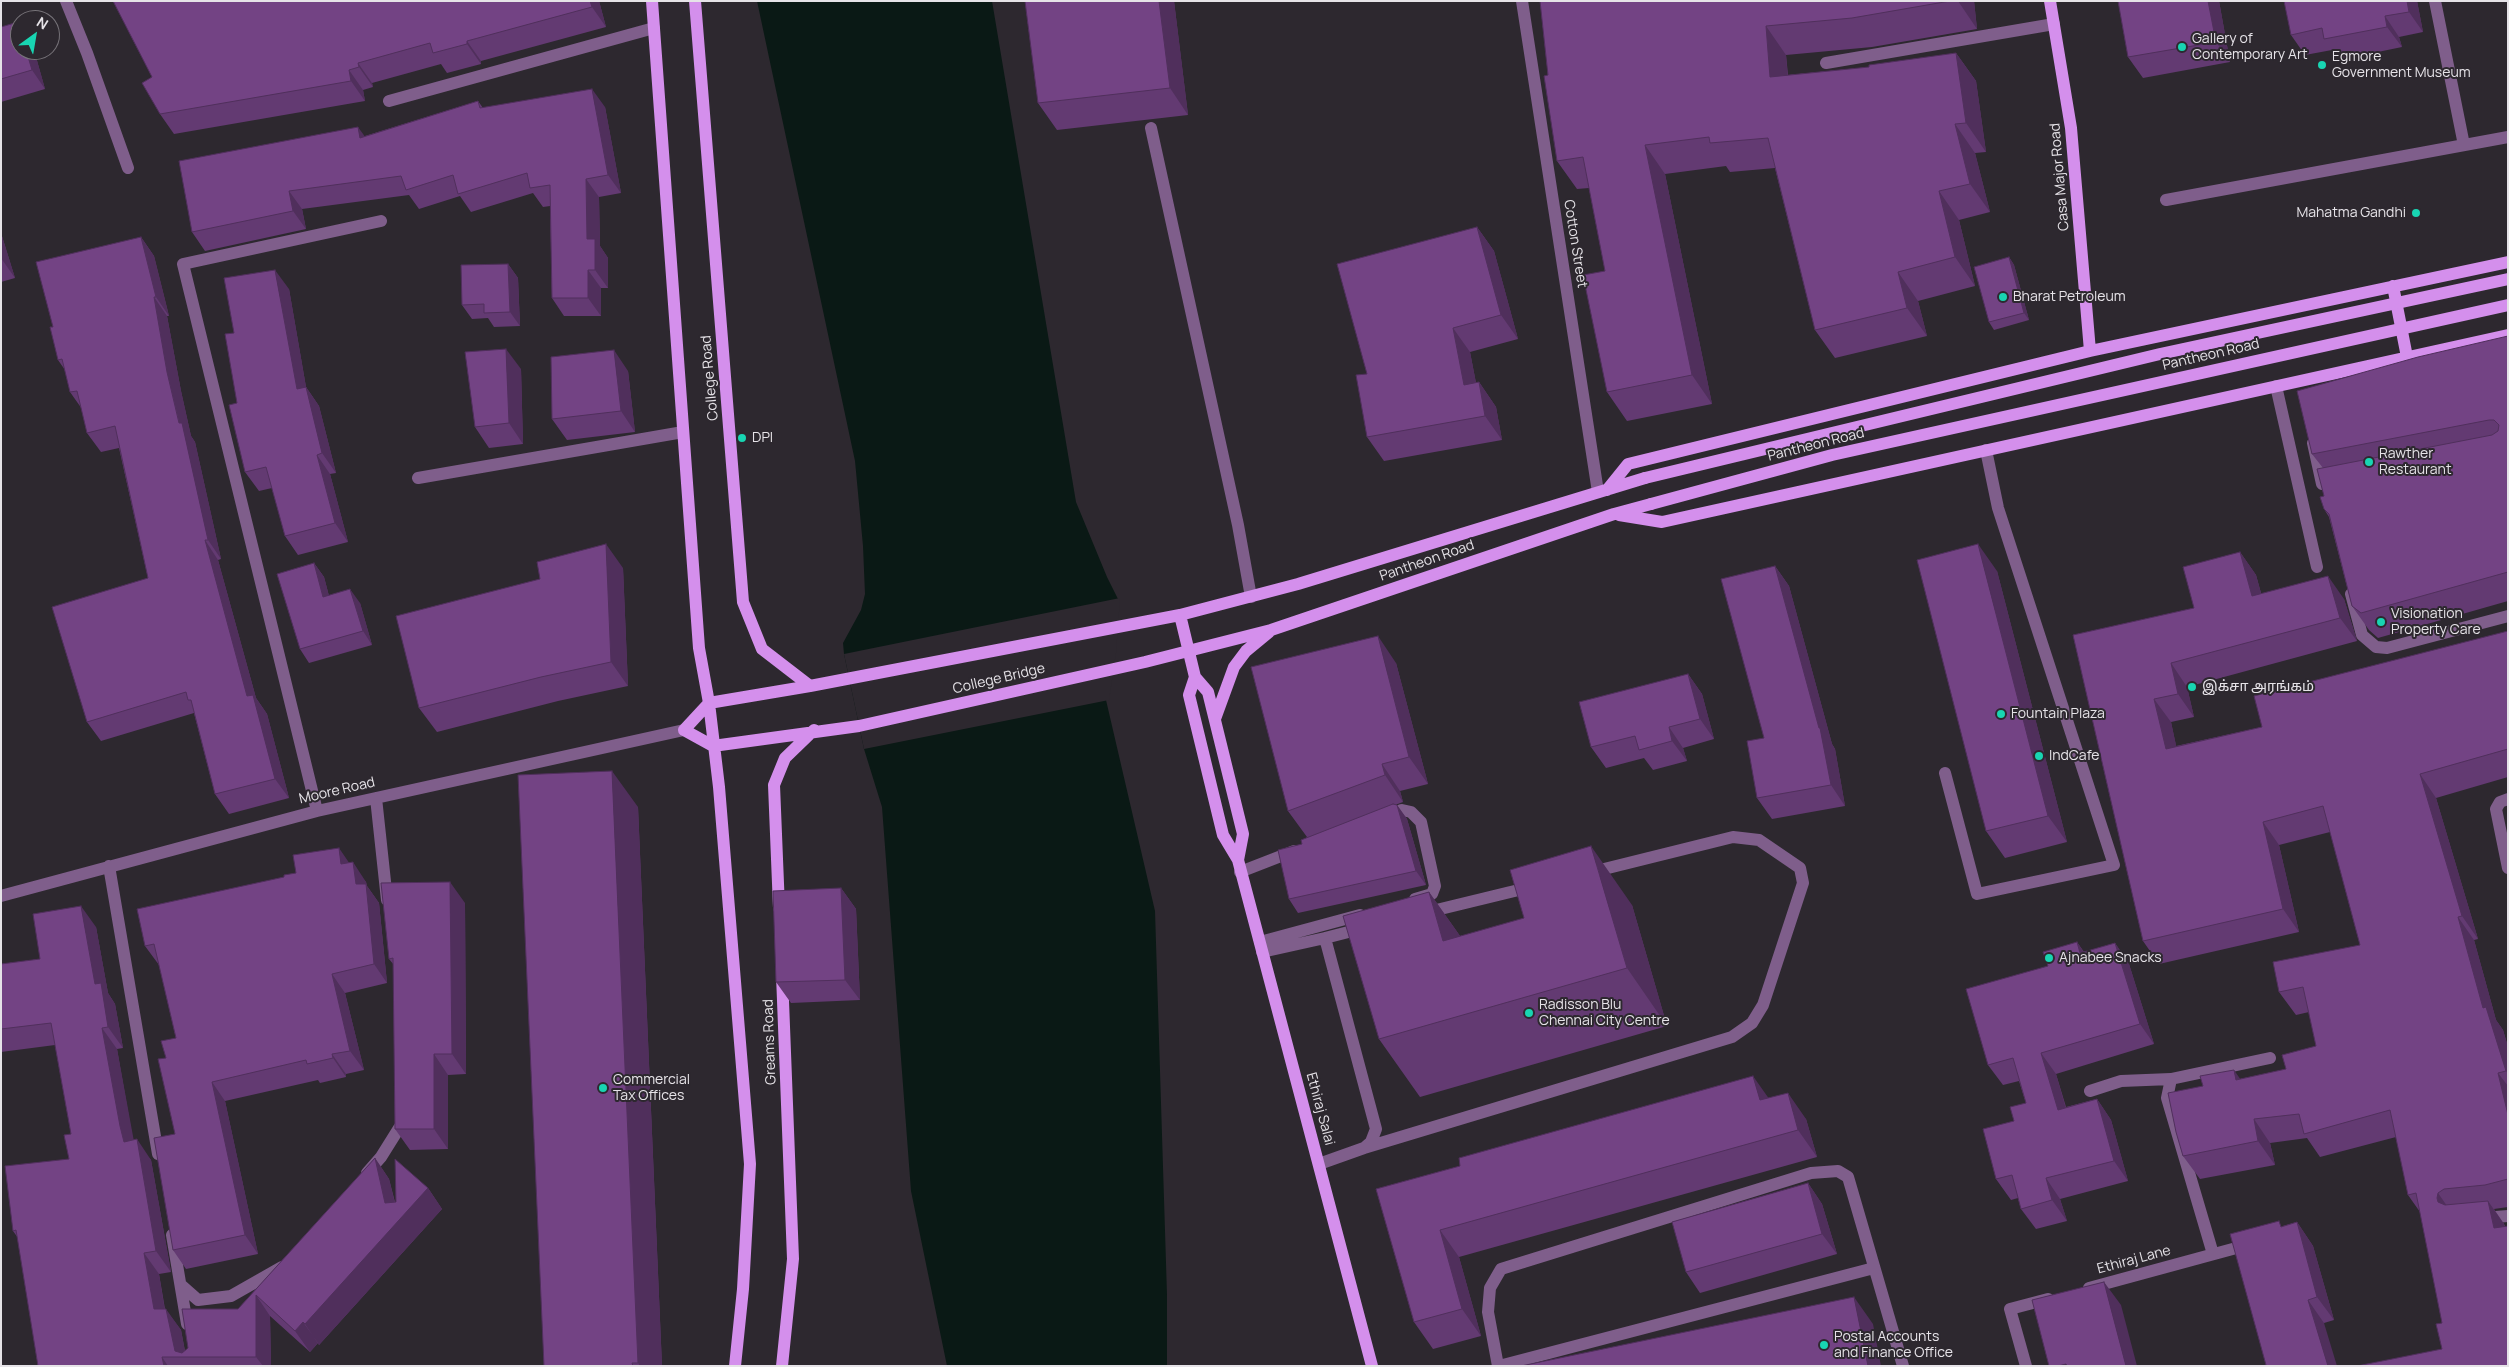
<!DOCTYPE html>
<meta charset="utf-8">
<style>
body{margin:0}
#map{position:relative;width:2509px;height:1367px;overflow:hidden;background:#2d282f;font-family:Manrope,sans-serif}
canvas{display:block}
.frame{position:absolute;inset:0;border:2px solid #e6e3e8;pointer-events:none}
.north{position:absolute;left:10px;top:10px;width:50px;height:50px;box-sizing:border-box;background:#2d282f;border:1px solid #777379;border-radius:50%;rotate:32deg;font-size:14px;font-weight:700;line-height:20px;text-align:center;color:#e6e3e8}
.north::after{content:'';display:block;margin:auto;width:18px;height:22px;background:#18d5b2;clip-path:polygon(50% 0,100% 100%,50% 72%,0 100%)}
</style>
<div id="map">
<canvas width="2509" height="1367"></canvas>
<div class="frame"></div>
<div class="north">N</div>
</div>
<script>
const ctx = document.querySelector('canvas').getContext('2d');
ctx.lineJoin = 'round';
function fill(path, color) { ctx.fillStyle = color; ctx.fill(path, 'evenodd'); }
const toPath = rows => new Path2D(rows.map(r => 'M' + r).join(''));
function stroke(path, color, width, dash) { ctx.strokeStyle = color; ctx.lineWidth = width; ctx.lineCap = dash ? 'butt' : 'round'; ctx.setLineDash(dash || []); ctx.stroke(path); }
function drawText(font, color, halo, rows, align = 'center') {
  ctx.font = font + ' Manrope,"Noto Sans Tamil",sans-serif'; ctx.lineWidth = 4; ctx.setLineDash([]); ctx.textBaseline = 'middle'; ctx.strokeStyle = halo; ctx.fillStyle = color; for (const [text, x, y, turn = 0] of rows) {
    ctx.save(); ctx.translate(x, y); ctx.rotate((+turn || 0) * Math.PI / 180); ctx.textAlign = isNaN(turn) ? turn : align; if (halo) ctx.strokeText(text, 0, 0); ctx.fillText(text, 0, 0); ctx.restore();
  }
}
const water = toPath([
 [757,1,992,1,1076,502,1107,577,1118,599,1113,653,1106,700,1155,911,1167,1295,1167,1366,947,1366,911,1191,882,807,864,749,844,654,843,643,861,610,865,594,863,546,855,461]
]);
const pier = toPath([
 [1120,598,1116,653,1109,700,864,749,844,654]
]);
const minor = toPath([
 [66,1,87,53,128,168],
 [1522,1,1598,492],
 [2435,1,2464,145],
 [1826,63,2054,24],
 [389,101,654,28],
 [1151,128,1238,525,1251,597],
 [2166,200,2508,137],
 [2276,386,2317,567],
 [2313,443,2322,484],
 [418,478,683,432],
 [2351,594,2362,635,2376,647,2387,648,2508,616],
 [1945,773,1977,894,2114,865,1998,508,1986,450],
 [376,798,387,900],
 [2508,799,2500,802,2496,809,2508,868],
 [317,811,183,264,381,221],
 [1385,816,1402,810,1411,812,1421,822,1435,886,1432,894,1415,899],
 [109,866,158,1154],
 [1240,872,1294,851],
 [1,896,317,811,684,730],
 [1424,913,1531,887],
 [1325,938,1364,928],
 [1260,942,1360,915],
 [1262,952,1325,938,1376,1129,1371,1142,1364,1148],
 [2090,1091,2121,1081,2171,1079],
 [1319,1164,1364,1148,1732,1037,1752,1023,1763,1005,1803,883,1800,868,1759,840,1733,837,1592,872],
 [367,1173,381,1157,401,1125,401,1116],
 [2483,1218,2508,1216],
 [172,1235,187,1324],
 [2213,1254,2167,1098,2171,1079,2270,1058],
 [181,1285,198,1300,231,1296,282,1267],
 [2089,1288,2251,1244],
 [1498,1366,1488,1312,1490,1288,1501,1269,1811,1173,1838,1171,1848,1177,1903,1366],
 [1499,1366,1874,1268],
 [2026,1366,2010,1309,2048,1299]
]);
const major = toPath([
 [652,1,699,648,709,703,719,787,750,1164,743,1289,735,1366],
 [695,1,743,602,762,649,810,686,1180,615,1298,584,1645,478],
 [2050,1,2071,128,2090,351],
 [2393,286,2407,357],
 [1607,490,1628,464,2090,351,2508,262],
 [1619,515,1662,522,2508,335],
 [1180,615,1195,677,1208,692,1243,834,1238,860],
 [1195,677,1189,695,1223,835,1238,860,1372,1366],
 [810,686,709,703,684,730,713,746,859,726,1145,662,1271,630,1614,514,1651,504],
 [1215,719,1234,667,1246,651,1269,632],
 [779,908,774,785,785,758,814,730],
 [782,975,793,1259,782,1366]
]);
const majorBridge = toPath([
 [1645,478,2160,354,2508,279],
 [1651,504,1832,455,2508,305]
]);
const wall = toPath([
 [113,1,599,1,606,27,481,61,481,64,447,73,441,64,372,83,373,87,363,90,365,101,174,134,160,114,152,77],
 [1025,1,1174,1,1188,115,1057,130,1038,103],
 [1540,1,1974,1,1977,29,1872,47,1786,55,1788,75,1869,67,1956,53,1976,81,1986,152,1975,153,1990,212,1959,220,1975,286,1918,301,1927,336,1835,358,1815,330,1775,168,1730,172,1726,166,1665,174,1712,404,1627,421,1607,392,1605,271,1589,188,1577,189,1557,161],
 [2118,1,2219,1,2230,62,2143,78,2128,57],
 [2284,1,2417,1,2423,32,2399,37,2402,47,2339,60,2332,50,2305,55,2291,35],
 [1,27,20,50,34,50,45,89,1,102],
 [478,101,483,108,605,107,621,193,599,197,600,246,608,258,608,288,601,288,601,316,564,316,552,298,550,206,543,207,533,193,471,212,460,196,419,209,409,195,302,209,306,229,205,251,192,232,365,136],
 [1477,227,1494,251,1518,339,1470,352,1476,383,1479,382,1496,407,1502,440,1384,461,1367,437,1367,374],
 [1,233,15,278,1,282],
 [141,237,154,256,169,316,167,316,181,391,191,436,195,442,221,559,218,560,256,698,267,714,289,798,229,814,215,794,194,713,101,741,87,722,148,578,119,448,101,452,87,433,82,409,70,392,65,370,58,360,53,327],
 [2009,257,2014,265,2029,320,1994,330,1989,322],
 [508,264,518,278,520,326,494,327,488,318,472,319,462,305],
 [289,289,306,387,319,406,336,473,330,474,348,542,298,555,285,536,272,488,259,491,245,472,237,403,234,333],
 [2508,336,2508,601,2378,638,2369,630,2352,606,2329,517,2324,509,2324,496,2323,468,2312,454],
 [521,369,523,444,489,448,475,427],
 [628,371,635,432,567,440,552,419],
 [2240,552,2256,575,2261,593,2344,599,2357,641,2187,687,2194,717,2171,722,2176,746,2262,727,2508,631,2508,777,2436,798,2478,939,2474,940,2496,1020,2503,1030,2508,1047,2508,1207,2494,1209,2504,1224,2505,1226,2442,1349,2442,1323,2420,1212,2408,1195,2396,1137,2320,1157,2307,1138,2270,1143,2275,1165,2200,1179,2183,1156,2240,1079,2286,1069,2316,1046,2309,1012,2296,1015,2279,992,2360,945,2330,832,2279,845,2299,932,2159,964,2143,941,2073,635,2194,608],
 [314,563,324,577,329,596,360,603,372,645,309,663,300,649],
 [1775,566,1789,586,1832,744,1835,749,1845,806,1772,819,1757,798,1764,738],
 [623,568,628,686,558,701,437,732,419,708],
 [1997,571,2067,842,2005,858,1986,831],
 [1396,663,1428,784,1400,791,1403,802,1395,805,1397,805,1407,819,1426,885,1298,913,1289,899,1302,844,1307,837,1288,811],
 [1688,674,1702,694,1714,739,1683,748,1687,761,1653,770,1644,758,1606,768,1591,747],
 [638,807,662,1366,544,1366],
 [349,863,366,882,367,886,379,903,387,983,345,993,364,1070,346,1074,346,1077,320,1083,318,1080,225,1101,258,1254,186,1269,173,1250,175,1134,166,1058,176,1038,159,965,145,946],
 [841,888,856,909,860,1000,791,1003,776,982],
 [1429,892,1460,936,1632,905,1667,1026,1420,1097,1379,1039],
 [465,903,466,1074,448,1075,448,1149,410,1150,395,1129,394,965,389,959],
 [96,927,108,993,115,1004,123,1048,117,1049,133,1140,151,1160,171,1272,159,1274,165,1309,181,1330,185,1351,238,1309,375,1158,389,1179,395,1202,428,1188,442,1209,319,1345,318,1343,310,1352,270,1316,271,1366,38,1366,18,1238,13,1231,69,1159,71,1134,55,1045,1,1052,1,964,40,959],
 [2077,942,2084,952,2115,943,2129,964,2154,1044,2056,1074,2066,1107,2097,1099,2111,1120,2128,1181,2060,1199,2067,1221,2036,1229,2021,1209,2018,1198,2011,1200,1996,1179,2014,1121,2026,1103,2019,1081,2003,1085,1988,1065,2048,966],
 [1769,1098,1806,1119,1817,1157,1459,1257,1481,1336,1433,1349,1414,1322,1376,1189,1460,1166],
 [1808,1183,1822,1204,1837,1254,1700,1293,1686,1272],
 [2297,1222,2313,1246,2334,1320,2324,1323,2266,1365,2283,1226]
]);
const shadedWall = toPath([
 [590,1,599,1,606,27,592,7],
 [1159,1,1174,1,1188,115,1170,88],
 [1958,1,1974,1,1977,29],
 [2208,1,2219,1,2230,62,2216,42],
 [2407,1,2417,1,2423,32,2409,12],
 [2385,16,2399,37,2402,47,2387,27],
 [1766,26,1786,55,1790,105,1770,77],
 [467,41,481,61,481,64,467,44],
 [26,50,34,50,45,89,32,70],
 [1956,53,1976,81,1986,152,1966,123],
 [358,63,372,83,373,87,359,67],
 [349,70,363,90,365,101,351,81],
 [592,89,605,107,621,193,608,175],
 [1955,124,1975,153,1990,212,1970,184],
 [358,127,371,145,360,138],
 [1645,145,1665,174,1712,404,1692,375],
 [586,179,599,197,600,246,608,258,608,288,595,270,587,239],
 [289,191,302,209,306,229,293,211],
 [1939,191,1959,220,1975,286,1955,257],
 [1477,227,1494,251,1518,339,1501,315],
 [1,233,15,278,1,258],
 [141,237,154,256,169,316,156,297],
 [2009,257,2014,265,2029,320,2024,313],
 [508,264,518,278,520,326,510,312],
 [275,270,289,289,306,387,319,406,336,473,322,453,297,389],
 [588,270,601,288,601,316,588,298],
 [1898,272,1918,301,1927,336,1907,308],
 [154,297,167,316,181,391,191,436,195,442,221,559,208,540,167,372],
 [1453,328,1470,352,1481,409,1464,385],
 [506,349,521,369,523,444,509,423],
 [614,350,628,371,635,432,621,411],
 [1479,382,1496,407,1502,440,1485,416],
 [317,455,330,474,348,542,335,523],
 [205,540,218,560,256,698,267,714,289,798,275,779,247,696],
 [606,544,623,568,628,686,611,662],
 [1978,544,1997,571,2067,842,2048,816],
 [2240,552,2256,575,2268,619,2252,596],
 [314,563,324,577,333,611,323,597],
 [1775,566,1789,586,1832,744,1835,749,1845,806,1831,785,1819,728],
 [2328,576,2344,599,2357,641,2340,618],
 [350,589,360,603,372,645,363,631],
 [1378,636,1396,663,1428,784,1409,757],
 [2171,663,2187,687,2194,717,2178,694],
 [1688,674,1702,694,1714,739,1700,719],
 [2154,699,2171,722,2182,772,2166,749],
 [1669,727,1683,748,1687,761,1672,741],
 [1382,764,1400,791,1403,802,1385,775],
 [612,771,638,807,662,1366,640,1366,638,1363],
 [2420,774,2436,798,2478,939,2462,916],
 [1397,805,1407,819,1426,885,1416,871],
 [2263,822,2279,845,2299,932,2283,909],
 [1591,846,1632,905,1667,1026,1627,968],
 [339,848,352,867,341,864],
 [353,862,366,882,367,886,379,903,387,983,374,964,356,884],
 [450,882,465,903,466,1074,452,1054],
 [841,888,856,909,860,1000,845,980],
 [1429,892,1470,950,1443,941],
 [81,906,96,927,108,993,115,1004,123,1048,108,1027,95,984],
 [2458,917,2474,940,2496,1020,2503,1030,2508,1047,2508,1074,2506,1071,2483,1008],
 [2077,942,2091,963,2080,953],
 [2115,943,2129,964,2154,1044,2140,1024],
 [332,974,345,993,364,1070,350,1051],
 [102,1028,117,1049,135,1147,124,1142,120,1126],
 [2041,1053,2056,1074,2072,1130,2058,1110],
 [332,1054,346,1074,346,1077,333,1058],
 [434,1054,448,1075,448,1149,434,1129],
 [2234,1070,2250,1093,2236,1080],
 [2498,1073,2508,1086,2508,1115],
 [1753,1076,1772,1103,1760,1100],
 [212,1082,225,1101,258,1254,245,1235],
 [1788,1093,1806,1119,1817,1157,1798,1130],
 [2097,1099,2111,1120,2128,1181,2114,1161],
 [2254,1119,2270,1143,2275,1165,2258,1141],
 [137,1139,151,1160,171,1272,156,1251],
 [375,1158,389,1179,399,1220,428,1188,442,1209,319,1345,305,1324,385,1203],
 [2046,1178,2060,1199,2067,1221,2052,1200],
 [1808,1183,1822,1204,1837,1254,1822,1234],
 [2438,1193,2454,1216,2438,1202,2437,1198],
 [2488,1201,2504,1224,2508,1241,2494,1228],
 [2297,1222,2313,1246,2334,1320,2317,1297],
 [1440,1230,1459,1257,1481,1336,1462,1309],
 [144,1253,159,1274,168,1330,154,1309],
 [2104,1282,2121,1305,2137,1366,2126,1366],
 [256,1295,270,1316,271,1366,263,1366,256,1357],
 [1854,1297,1873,1324,1881,1366,1868,1366],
 [2308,1300,2324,1323,2337,1366,2328,1366],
 [166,1309,181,1330,186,1357,175,1351],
 [303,1322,318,1343,310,1352,295,1331],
 [162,1357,168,1366,164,1366]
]);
const building = toPath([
 [113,1,590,1,592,7,467,41,467,44,433,53,430,43,358,63,359,67,349,70,351,81,160,114,142,83,152,77,113,1],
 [1025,1,1159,1,1170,88,1038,103,1025,1],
 [1540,1,1950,1,1852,18,1766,26,1770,77,1869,67,1869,65,1956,53,1966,123,1955,124,1970,184,1939,191,1955,257,1898,272,1907,308,1815,330,1768,138,1710,143,1709,137,1645,145,1692,375,1607,392,1583,275,1605,271,1583,157,1557,161,1544,76,1548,75,1540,1],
 [2118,1,2208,1,2216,42,2128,57,2118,1],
 [2284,1,2407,1,2409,12,2385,16,2387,27,2324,39,2322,28,2291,35,2284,1],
 [18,22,20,29,20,50,26,50,32,70,1,79,1,27,18,22],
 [592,89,608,175,586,179,587,239,595,239,595,270,588,270,588,298,552,298,550,185,530,188,527,173,458,194,453,175,406,190,401,176,289,191,293,211,192,232,179,161,358,127,360,138,478,101,480,108,592,89],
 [1477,227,1501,315,1453,328,1464,385,1479,382,1485,416,1367,437,1356,375,1367,374,1337,264,1477,227],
 [141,237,156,297,154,297,167,372,179,423,182,423,208,540,205,540,247,696,253,695,275,779,215,794,191,700,188,700,186,692,87,722,52,607,148,578,115,426,87,433,77,391,70,392,62,359,58,360,50,327,53,327,36,262,141,237],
 [2009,257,2024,313,1989,322,1974,267,2009,257],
 [508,264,510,312,484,313,484,304,462,305,461,265,508,264],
 [275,270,297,389,306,387,322,453,317,455,335,523,285,536,266,467,245,472,229,405,237,403,225,334,234,333,224,278,275,270],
 [2508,336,2508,572,2361,613,2352,606,2329,514,2324,509,2320,497,2324,496,2317,469,2492,435,2498,431,2499,425,2494,420,2489,420,2312,454,2297,391,2418,357,2508,336],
 [506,349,509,423,475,427,465,352,506,349],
 [614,350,621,411,552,419,551,357,614,350],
 [606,544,611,662,541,677,419,708,396,616,540,579,537,562,606,544],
 [1978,544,2048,816,1986,831,1917,560,1978,544],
 [2240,552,2252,596,2328,576,2340,618,2171,663,2178,694,2154,699,2166,749,2262,727,2254,696,2508,631,2508,749,2420,774,2462,916,2458,917,2483,1008,2486,1007,2506,1071,2498,1073,2508,1115,2508,1179,2485,1185,2444,1189,2438,1193,2437,1198,2438,1202,2445,1205,2488,1201,2494,1228,2508,1226,2508,1366,2357,1366,2442,1349,2436,1324,2442,1323,2416,1193,2408,1195,2390,1110,2304,1134,2299,1114,2254,1119,2258,1141,2183,1156,2176,1132,2168,1093,2203,1086,2200,1076,2234,1070,2236,1080,2286,1069,2282,1055,2316,1046,2303,987,2279,992,2273,962,2360,945,2323,806,2263,822,2283,909,2143,941,2073,635,2194,608,2183,567,2240,552],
 [314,563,323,597,350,589,363,631,300,649,277,574,314,563],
 [1775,566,1819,728,1820,728,1831,785,1757,798,1747,741,1764,738,1721,579,1775,566],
 [1378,636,1409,757,1382,764,1385,775,1288,811,1251,667,1378,636],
 [1688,674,1700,719,1669,727,1672,741,1639,750,1635,736,1591,747,1579,702,1688,674],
 [612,771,638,1363,632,1363,633,1366,544,1366,518,775,612,771],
 [1393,804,1397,805,1416,871,1289,899,1278,850,1302,844,1301,840,1393,804],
 [1591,846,1627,968,1379,1039,1343,916,1429,892,1443,941,1524,918,1510,870,1591,846],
 [339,848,341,864,353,862,356,884,366,884,374,964,332,974,350,1051,332,1054,333,1058,307,1064,306,1060,212,1082,245,1235,173,1250,154,1138,175,1134,158,1059,166,1058,161,1041,176,1038,154,944,145,946,137,909,284,877,284,875,296,873,293,855,339,848],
 [450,882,452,1054,434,1054,434,1129,395,1129,393,958,389,959,381,883,450,882],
 [841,888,845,980,776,982,773,891,841,888],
 [81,906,95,984,101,983,108,1027,102,1028,120,1126,124,1142,137,1139,156,1251,144,1253,154,1309,166,1309,175,1351,182,1353,188,1348,182,1309,238,1309,375,1158,385,1203,396,1202,395,1159,428,1188,305,1324,303,1322,295,1331,256,1295,256,1357,162,1357,164,1366,38,1366,16,1230,13,1231,5,1166,69,1159,64,1135,71,1134,51,1023,1,1029,1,964,40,959,33,914,81,906],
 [2077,942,2080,953,2115,943,2140,1024,2041,1053,2058,1110,2097,1099,2114,1161,2046,1178,2052,1200,2021,1209,2012,1175,1996,1179,1983,1129,2014,1121,2010,1107,2026,1103,2013,1058,1988,1065,1966,989,2048,966,2043,952,2077,942],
 [1753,1076,1760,1100,1788,1093,1798,1130,1440,1230,1462,1309,1414,1322,1376,1189,1460,1166,1459,1158,1753,1076],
 [1808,1183,1822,1234,1686,1272,1672,1222,1808,1183],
 [2279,1221,2281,1227,2297,1222,2317,1297,2308,1300,2328,1366,2262,1366,2266,1365,2230,1234,2279,1221],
 [2104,1282,2126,1366,2067,1366,2066,1364,2058,1366,2049,1366,2032,1300,2104,1282],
 [1854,1297,1868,1366,1521,1366,1854,1297]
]);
const markers = [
 [2182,47,5,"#18d5b2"],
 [2322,65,5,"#18d5b2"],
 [2416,213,5,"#18d5b2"],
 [2003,297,5,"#18d5b2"],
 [742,438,5,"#18d5b2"],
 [2369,462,5,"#18d5b2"],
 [2381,622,5,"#18d5b2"],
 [2192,687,5,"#18d5b2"],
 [2001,714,5,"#18d5b2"],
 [2039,756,5,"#18d5b2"],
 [2049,958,5,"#18d5b2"],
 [1529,1013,5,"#18d5b2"],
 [603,1088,5,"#18d5b2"],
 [1824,1345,5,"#18d5b2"]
];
const poiNames = [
 ["Gallery of",2192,39],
 ["Contemporary Art",2192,55],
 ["Egmore",2332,57],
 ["Government Museum",2332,73],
 ["Mahatma Gandhi",2406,213,"right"],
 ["Bharat Petroleum",2013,297],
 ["DPI",752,438],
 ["Rawther",2379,454],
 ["Restaurant",2379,470],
 ["Visionation",2391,614],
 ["Property Care",2391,630],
 ["இக்சா அரங்கம்",2202,687],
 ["Fountain Plaza",2011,714],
 ["IndCafe",2049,756],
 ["Ajnabee Snacks",2059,958],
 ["Radisson Blu",1539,1005],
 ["Chennai City Centre",1539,1021],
 ["Commercial",613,1080],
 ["Tax Offices",613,1096],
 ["Postal Accounts",1834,1337],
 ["and Finance Office",1834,1353]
];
const streetNames = [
 ["Casa Major Road",2060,177,-95],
 ["Cotton Street",1575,244,81],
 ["Pantheon Road",2211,355,-13],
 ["College Road",710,378,-95],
 ["Pantheon Road",1816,445,-14],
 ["Pantheon Road",1427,561,-19],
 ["College Bridge",999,679,-13],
 ["Moore Road",337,791,-13],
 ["Greams Road",770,1042,-92],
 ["Ethiraj Salai",1320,1109,75],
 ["Ethiraj Lane",2134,1260,-15]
];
fill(water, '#0a1915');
fill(pier, '#2d282f');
stroke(minor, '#7f5e8b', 12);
stroke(major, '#d48fec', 12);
stroke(majorBridge, '#d48fec', 12);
fill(wall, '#633a72');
fill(shadedWall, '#502f5c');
fill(building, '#734384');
stroke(building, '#502f5c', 1);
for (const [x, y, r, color] of markers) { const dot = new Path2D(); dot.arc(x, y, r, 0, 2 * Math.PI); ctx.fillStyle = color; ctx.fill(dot); stroke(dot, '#2d282f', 2); }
drawText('14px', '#e6e3e8', '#2d282f', poiNames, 'left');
drawText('14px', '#e6e3e8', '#2d282f', streetNames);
</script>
